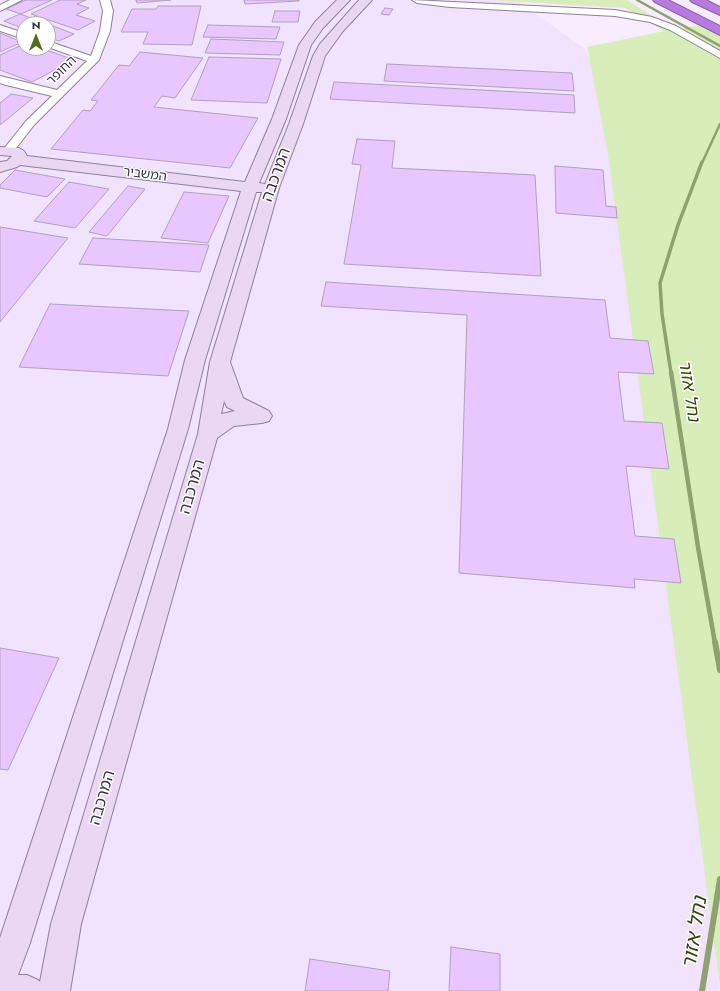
<!DOCTYPE html>
<meta charset="utf-8">
<style>
body{margin:0}
#map{position:relative;width:720px;height:991px;overflow:hidden;background:#f7edfe;font-family:Jost,sans-serif}
canvas{display:block}
.north{position:absolute;left:16px;top:16px;width:40px;height:40px;box-sizing:border-box;background:#fff;border:1px solid #afadb1;border-radius:50%;rotate:0deg;font-size:11px;font-weight:700;line-height:16px;text-align:center;color:#38323d}
.north::after{content:'';display:block;margin:auto;width:14px;height:18px;background:#526b1d;clip-path:polygon(50% 0,100% 100%,50% 72%,0 100%)}
</style>
<div id="map">
<canvas width="720" height="991"></canvas>
<div class="north">N</div>
</div>
<script>
const ctx = document.querySelector('canvas').getContext('2d');
ctx.lineJoin = 'round';
function fill(path, color) { ctx.fillStyle = color; ctx.fill(path, 'evenodd'); }
const toPath = rows => new Path2D(rows.map(r => 'M' + r).join(''));
function stroke(path, color, width, dash) { ctx.strokeStyle = color; ctx.lineWidth = width; ctx.lineCap = dash ? 'butt' : 'round'; ctx.setLineDash(dash || []); ctx.stroke(path); }
function drawText(font, color, halo, rows, align = 'center') {
  ctx.font = font + ' Jost,"Noto Sans Hebrew",sans-serif'; ctx.lineWidth = 3; ctx.setLineDash([]); ctx.textBaseline = 'middle'; ctx.strokeStyle = halo; ctx.fillStyle = color; for (const [text, x, y, turn = 0] of rows) {
    ctx.save(); ctx.translate(x, y); ctx.rotate((+turn || 0) * Math.PI / 180); ctx.textAlign = isNaN(turn) ? turn : align; if (halo) ctx.strokeText(text, 0, 0); ctx.fillText(text, 0, 0); ctx.restore();
  }
}
const built = toPath([
 [0,0,516,0,585,49,612,115,627,169,720,991,0,991],
 [24,24,48,24,48,48,24,48]
]);
const green = toPath([
 [488,0,627,0,674,30,699,25,720,36,720,986,608,154,587,47,664,31,625,8]
]);
const streamFar3 = toPath([
 [637,0,720,46],
 [702,163,720,124]
]);
const streamFar2 = toPath([
 [671,373,662,314,660,283,678,225,702,162]
]);
const streamFar1 = toPath([
 [671,372,698,547,715,643]
]);
const stream = toPath([
 [715,642,720,670],
 [702,991,720,879]
]);
const building = toPath([
 [26,0,52,0,21,14,6,9,26,0],
 [60,0,86,0,77,4,89,8,76,15,95,21,78,30,31,14,60,0],
 [136,0,171,0,137,3,136,0],
 [244,0,299,0,299,1,245,4,244,0],
 [158,6,201,6,192,45,143,44,148,32,121,32,132,9,156,9,158,6],
 [385,8,393,9,389,15,381,14,385,8],
 [275,11,300,11,298,22,272,22,275,11],
 [20,14,47,24,24,24,24,29,4,21,20,14],
 [48,24,74,34,59,41,48,37,48,24],
 [208,25,280,27,276,39,203,37,208,25],
 [0,33,22,42,0,52,0,33],
 [211,39,284,42,280,55,205,53,211,39],
 [24,44,24,48,41,48,74,60,32,82,0,70,0,55,24,44],
 [140,52,203,58,175,98,162,96,154,107,258,118,230,168,51,149,83,110,90,111,98,101,91,100,119,65,129,66,140,52],
 [209,57,281,59,267,103,191,100,209,57],
 [387,64,572,73,574,91,384,81,387,64],
 [334,82,574,95,575,113,330,99,334,82],
 [11,94,33,98,0,125,0,103,11,94],
 [357,139,395,141,392,168,535,175,541,276,344,264,361,165,352,164,357,139],
 [555,166,603,170,606,206,616,207,617,218,556,213,555,166],
 [15,170,65,179,47,197,0,188,0,185,15,170],
 [69,182,109,189,75,228,34,221,69,182],
 [128,186,145,189,107,236,89,232,128,186],
 [184,192,229,196,208,243,161,238,184,192],
 [0,227,68,238,0,322,0,227],
 [93,238,209,245,200,272,79,264,93,238],
 [326,282,605,300,610,338,648,341,654,374,618,372,624,421,662,423,669,469,626,466,635,536,674,539,681,583,634,579,635,588,459,573,467,315,321,306,326,282],
 [50,304,189,311,168,376,19,367,50,304],
 [0,648,59,658,8,770,0,769,0,648],
 [451,947,500,954,500,991,449,991,451,947],
 [310,959,390,971,388,991,305,991,310,959]
]);
const street = toPath([
 [10,0,22,0,0,11,0,5,10,0],
 [100,0,110,0,113,11,110,31,99,60,34,125,13,152,5,152,3,150,26,121,52,96,6,85,0,83,0,76,57,90,87,61,48,47,48,41,91,56,100,31,103,11,100,0],
 [412,0,615,10,652,17,676,26,720,51,720,58,670,30,650,22,615,16,450,7,417,3,412,0],
 [0,25,24,33,24,39,0,31,0,25]
]);
const secondary = toPath([
 [337,0,350,0,323,28,311,45,286,119,259,183,265,184,289,124,313,56,320,44,359,0,372,0,343,31,325,56,303,124,279,188,230,362,243,398,269,411,272,416,269,421,262,423,234,426,217,438,81,924,70,991,0,991,0,938,168,429,185,360,241,191,20,165,17,167,0,172,0,162,7,161,12,156,0,155,0,147,19,148,24,151,27,156,245,182,272,119,299,45,315,22,337,0],
 [256,192,262,192,210,362,198,434,51,924,40,982,38,980,27,975,18,975,30,943,188,429,205,360,256,192],
 [224,401,227,407,235,411,221,414,224,401]
]);
const highway = toPath([
 [653,0,668,0,720,26,720,35,655,2,653,0],
 [690,0,706,0,720,7,720,15,692,2,690,0]
]);
const farStreetnames = [
 ["החופר",62,71,-44],
 ["המשביר",145,175,7]
];
const streetNames = [
 ["המרכבה",277,175,-70],
 ["המרכבה",193,487,-74],
 ["המרכבה",103,798,-74]
];
const waterNames = [
 ["נחל אזור",688,391,81]
];
const nearWaternames = [
 ["נחל אזור",696,933,-81]
];
fill(built, '#f1e2fd');
fill(green, '#d9edba');
stroke(streamFar3, '#8ea16f', 2.5);
stroke(streamFar2, '#8ea16f', 3.5);
stroke(streamFar1, '#8ea16f', 4.5);
stroke(stream, '#8ea16f', 6);
fill(building, '#e8c6ff');
stroke(building, '#b1a2bc', 1);
stroke(street, '#90819a', 2);
stroke(secondary, '#90819a', 2);
stroke(highway, '#8a61a4', 2);
fill(street, '#fff');
fill(secondary, '#e9d7f4');
fill(highway, '#b67bdc');
drawText('13px', '#38323d', '#fff', farStreetnames);
drawText('16px', '#38323d', '#fff', streetNames);
drawText('italic 17px', '#33440c', '#fff', waterNames);
drawText('italic 20px', '#33440c', '#fff', nearWaternames);
</script>
